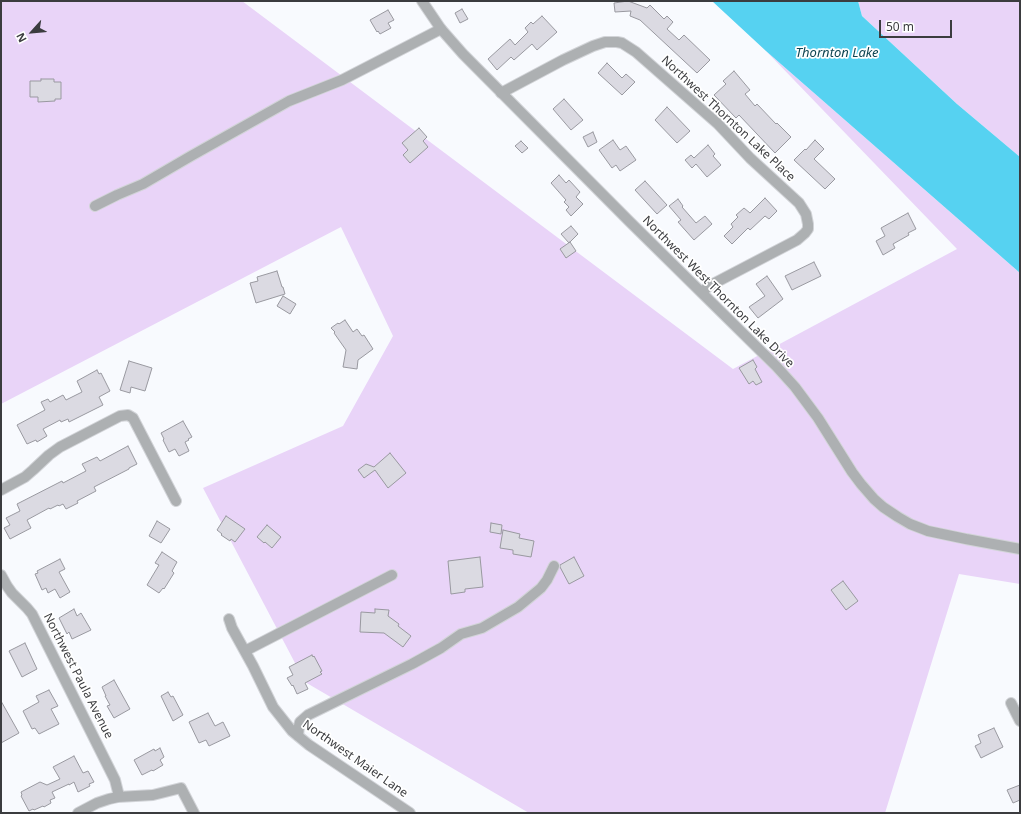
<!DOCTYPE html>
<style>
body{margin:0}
#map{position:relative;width:1021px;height:814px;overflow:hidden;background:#f8fafe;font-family:"Noto Sans",sans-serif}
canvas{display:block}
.frame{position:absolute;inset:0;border:2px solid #3b3c3f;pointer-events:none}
.north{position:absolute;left:12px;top:12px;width:40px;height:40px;-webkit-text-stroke:3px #fff;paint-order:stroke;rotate:243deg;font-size:11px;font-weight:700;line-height:16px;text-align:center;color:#3b3c3f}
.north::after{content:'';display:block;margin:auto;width:14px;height:18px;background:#3b3c3f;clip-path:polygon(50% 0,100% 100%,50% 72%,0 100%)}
.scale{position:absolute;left:879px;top:20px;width:73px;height:18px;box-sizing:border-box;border:2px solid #3b3c3f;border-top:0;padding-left:5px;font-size:12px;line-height:14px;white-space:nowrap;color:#3b3c3f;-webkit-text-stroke:3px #fff;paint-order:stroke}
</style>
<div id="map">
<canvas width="1021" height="814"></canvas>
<div class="frame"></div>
<div class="north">N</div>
<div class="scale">50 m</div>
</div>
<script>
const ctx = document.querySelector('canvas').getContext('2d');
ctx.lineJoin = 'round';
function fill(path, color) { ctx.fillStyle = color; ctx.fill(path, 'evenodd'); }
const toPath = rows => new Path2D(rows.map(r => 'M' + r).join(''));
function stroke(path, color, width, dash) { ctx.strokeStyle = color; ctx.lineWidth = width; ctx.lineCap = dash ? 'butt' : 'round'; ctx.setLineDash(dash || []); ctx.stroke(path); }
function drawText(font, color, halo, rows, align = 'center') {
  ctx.font = font + ' "Noto Sans",sans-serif'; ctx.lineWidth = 3.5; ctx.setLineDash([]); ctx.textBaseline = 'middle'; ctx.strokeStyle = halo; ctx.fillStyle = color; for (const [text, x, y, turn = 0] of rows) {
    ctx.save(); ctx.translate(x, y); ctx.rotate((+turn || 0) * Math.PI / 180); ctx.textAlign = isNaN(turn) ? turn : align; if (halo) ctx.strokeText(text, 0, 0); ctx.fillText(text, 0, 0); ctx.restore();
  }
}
const green = toPath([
 [1,1,242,1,733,369,957,249,766,51,1020,273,1020,584,959,574,885,813,529,813,305,682,203,488,343,426,393,336,341,227,1,404],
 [858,1,1020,1,1020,157,957,104,862,16]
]);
const water = toPath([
 [712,1,858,1,862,16,957,104,1020,157,1020,273,766,51]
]);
const building = toPath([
 [628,1,647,8,650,5,664,19,667,16,673,22,667,29,679,40,684,35,710,60,697,73,640,20,630,16,631,11,615,12,614,3,628,1],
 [462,9,468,19,460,23,455,13,462,9],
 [388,10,394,20,388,23,391,28,380,34,378,31,377,32,370,20,388,10],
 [542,16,557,32,537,50,532,44,514,60,511,57,497,70,488,59,510,39,515,45,528,32,525,28,531,22,533,24,542,16],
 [607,63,622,78,626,74,635,82,622,95,598,73,607,63],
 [734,71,750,90,745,94,755,106,757,104,776,124,777,123,791,137,775,153,739,115,736,118,714,95,726,84,723,81,734,71],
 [41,79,54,79,54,82,61,82,61,99,55,99,55,101,38,102,38,97,30,97,30,81,41,81,41,79],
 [564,99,583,120,571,130,553,109,564,99],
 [667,107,690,131,677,143,655,120,667,107],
 [419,128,427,137,423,141,428,147,410,163,403,155,408,150,402,143,419,128],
 [593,132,597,142,588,147,583,137,593,132],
 [613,140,620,150,626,146,636,160,620,171,616,165,612,168,599,150,613,140],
 [815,140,824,149,814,159,835,179,825,189,794,160,805,149,806,150,815,140],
 [521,141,528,148,522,153,515,146,521,141],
 [708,145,715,154,713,156,721,165,707,177,696,164,692,168,685,160,691,155,694,158,708,145],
 [559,175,566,183,569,180,580,192,576,197,583,204,571,216,566,210,569,207,564,202,566,200,551,183,559,175],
 [645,181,667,205,657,214,635,190,645,181],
 [765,198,777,211,769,219,765,216,750,230,748,228,732,244,724,236,733,227,731,224,738,217,736,215,744,208,750,213,765,198],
 [678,199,683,206,682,207,696,223,705,216,712,224,694,240,678,222,681,220,669,206,678,199],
 [908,213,916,229,908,233,909,235,893,244,895,248,883,255,876,241,885,236,881,228,908,213],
 [571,226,578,234,569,243,561,234,571,226],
 [570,242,576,251,566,258,560,249,570,242],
 [814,262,821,276,792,290,785,276,814,262],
 [277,271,282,287,283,287,285,294,256,303,250,283,258,281,257,277,277,271],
 [767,276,783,299,758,318,749,307,765,296,756,284,767,276],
 [283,296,296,304,290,314,277,306,283,296],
 [345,320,353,332,357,329,362,336,364,335,373,349,358,360,357,369,343,367,346,350,334,333,335,332,331,328,338,323,339,324,345,320],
 [753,360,757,367,755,369,762,382,756,385,753,381,749,384,739,368,753,360],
 [129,361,152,368,145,391,131,387,130,393,120,390,129,361],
 [97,370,99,374,101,373,110,391,99,397,103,405,69,422,68,419,61,422,60,420,43,429,47,436,37,442,36,440,27,444,17,425,45,410,41,402,48,399,50,402,63,395,66,400,82,392,77,381,97,370],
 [183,421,192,437,188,439,189,440,185,442,189,451,179,456,175,449,169,452,163,440,164,439,161,433,183,421],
 [128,446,137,464,129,468,129,469,94,487,96,491,77,501,78,503,66,509,63,504,59,506,58,505,50,509,49,508,27,520,31,528,10,539,4,528,10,525,6,518,20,511,17,504,62,481,63,483,86,471,82,464,97,457,100,461,128,446],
 [390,453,406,473,388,488,375,470,364,478,358,470,366,464,374,467,390,453],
 [226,516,245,529,235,542,231,539,230,541,221,535,222,534,217,530,226,516],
 [157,521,170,529,161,543,149,536,157,521],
 [491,523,502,525,501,534,490,532,491,523],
 [267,525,281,537,272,548,265,542,264,543,257,537,267,525],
 [503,530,520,534,519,538,534,541,531,557,513,554,513,550,500,548,503,530],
 [162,552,177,562,172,571,174,573,164,589,163,588,159,593,147,585,159,565,155,563,162,552],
 [480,557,483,587,465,589,465,592,451,594,448,561,480,557],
 [574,557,584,576,569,584,560,567,560,565,574,557],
 [60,559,65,569,59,572,70,592,60,598,55,589,48,593,46,588,42,590,35,574,38,573,37,571,60,559],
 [843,581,858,601,846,610,831,590,843,581],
 [74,609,77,616,81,613,91,630,72,639,69,632,67,634,59,618,74,609],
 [375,609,389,610,388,616,399,624,398,626,411,636,403,647,384,633,360,632,361,612,375,613,375,609],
 [25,643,37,669,22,677,9,651,25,643],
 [312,655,313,657,314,656,322,671,320,672,322,674,305,683,308,689,297,694,293,685,292,686,287,678,293,675,289,667,312,655],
 [114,680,130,709,114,718,107,706,110,705,105,696,106,696,102,687,114,680],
 [49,690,58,706,51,709,59,724,39,734,35,728,32,729,23,711,39,702,36,696,49,690],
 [168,692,171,697,173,696,183,715,173,721,161,696,168,692],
 [1,701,19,733,1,743,1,701],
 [208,713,215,726,223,722,230,736,209,746,206,740,199,743,189,722,208,713],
 [994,728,1003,747,981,758,975,746,981,743,978,735,994,728],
 [160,748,164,757,160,760,163,765,153,771,152,770,142,775,134,760,154,749,155,751,160,748],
 [74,756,83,773,88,771,94,782,89,784,90,786,78,792,74,782,69,785,69,784,52,792,55,798,50,800,51,803,44,807,43,806,34,810,33,809,29,811,21,796,22,795,21,792,40,782,47,785,60,779,53,767,74,756],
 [1020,785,1020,800,1013,803,1007,790,1020,785]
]);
const minor = toPath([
 [501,93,563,60,593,46,605,42,617,42,622,43,636,52,718,124,750,158,799,203,806,214,808,224,808,229,805,233,797,240,709,286,702,292],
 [95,206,117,195,143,184,191,156,289,101,342,80,441,29],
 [1,490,25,477,33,470,49,455,60,447,120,416,128,415,133,418,176,501],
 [1,575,7,586,12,593,27,608,32,614,115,780,118,792,118,797],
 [229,619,232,628,253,666,273,707,292,731,309,745,410,813],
 [245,651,392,575],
 [1011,703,1020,721],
 [298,736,299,726,300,722,308,715,412,664,441,648,461,634,482,628,518,607,541,588,547,580,554,566],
 [78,813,97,803,109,799,118,797,153,795,181,788,194,813]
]);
const tertiary = toPath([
 [422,1,441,29,463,54,630,222,776,366,795,387,818,418,852,472,861,484,874,499,883,507,898,517,910,524,928,531,966,539,1020,549]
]);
const streetNames = [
 ["Northwest Thornton Lake Place",728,119,43],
 ["Northwest West Thornton Lake Drive",718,292,45],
 ["Northwest Paula Avenue",78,676,63],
 ["Northwest Maier Lane",355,759,35]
];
const waterNames = [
 ["Thornton Lake",837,53]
];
fill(green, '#e9d4f8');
fill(water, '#56d2f1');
fill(building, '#dbdae2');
stroke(building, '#9999a0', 1);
stroke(minor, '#d2d4d8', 12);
stroke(tertiary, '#d2d4d8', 12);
stroke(minor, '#adb0b2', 10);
stroke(tertiary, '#adb0b2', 10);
drawText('12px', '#3b3c3f', '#fff', streetNames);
drawText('italic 13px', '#0e4552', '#fff', waterNames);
</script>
